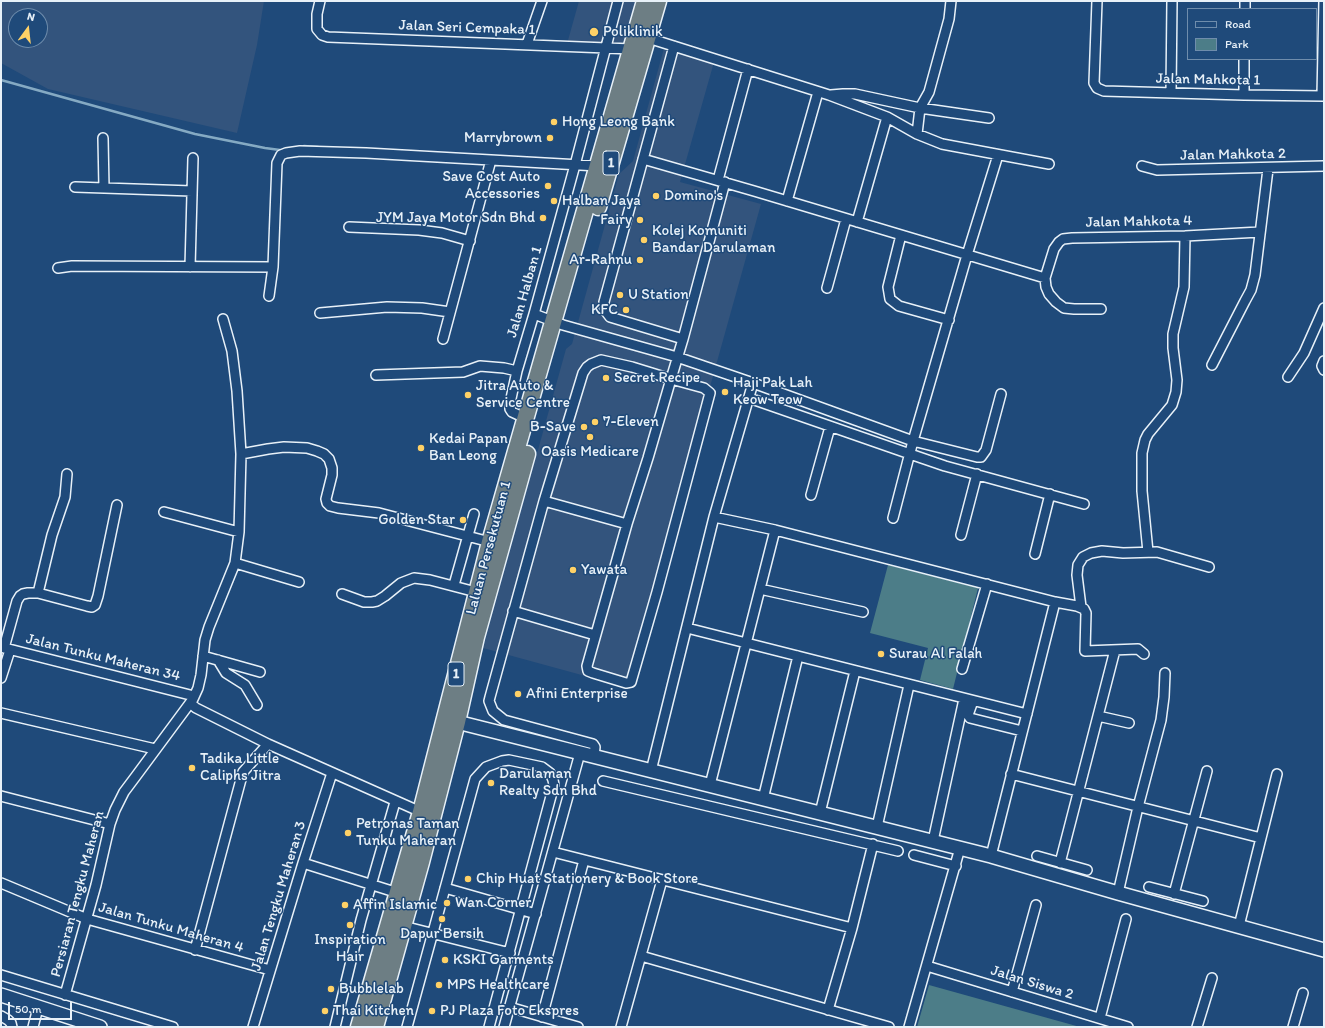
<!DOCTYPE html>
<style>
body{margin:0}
#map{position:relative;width:1325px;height:1028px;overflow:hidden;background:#1f4a7a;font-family:Itim,sans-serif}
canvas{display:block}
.frame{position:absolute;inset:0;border:2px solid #e8f1f8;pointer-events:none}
.legend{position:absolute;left:1187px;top:8px;width:130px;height:52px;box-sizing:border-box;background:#1f4a7a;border:1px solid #6f8dac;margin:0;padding:5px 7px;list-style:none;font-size:12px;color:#e8f1f8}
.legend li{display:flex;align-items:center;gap:8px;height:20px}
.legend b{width:20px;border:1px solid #6f8dac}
.north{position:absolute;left:8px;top:8px;width:40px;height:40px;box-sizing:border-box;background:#1f4a7a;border:1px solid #6f8dac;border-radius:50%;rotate:15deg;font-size:11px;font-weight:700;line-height:16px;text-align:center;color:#e8f1f8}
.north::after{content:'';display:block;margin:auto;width:14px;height:18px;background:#ffd166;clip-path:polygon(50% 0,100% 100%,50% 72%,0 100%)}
.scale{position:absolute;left:8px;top:1002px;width:64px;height:18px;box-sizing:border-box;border:2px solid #e8f1f8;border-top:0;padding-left:5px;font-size:12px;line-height:14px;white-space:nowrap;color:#e8f1f8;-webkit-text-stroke:3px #1f4a7a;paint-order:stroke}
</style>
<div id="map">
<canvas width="1325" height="1028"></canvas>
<div class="frame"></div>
<ul class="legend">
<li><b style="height:5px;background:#1f4a7a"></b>Road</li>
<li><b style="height:11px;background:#4c7d88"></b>Park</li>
</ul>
<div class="north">N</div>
<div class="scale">50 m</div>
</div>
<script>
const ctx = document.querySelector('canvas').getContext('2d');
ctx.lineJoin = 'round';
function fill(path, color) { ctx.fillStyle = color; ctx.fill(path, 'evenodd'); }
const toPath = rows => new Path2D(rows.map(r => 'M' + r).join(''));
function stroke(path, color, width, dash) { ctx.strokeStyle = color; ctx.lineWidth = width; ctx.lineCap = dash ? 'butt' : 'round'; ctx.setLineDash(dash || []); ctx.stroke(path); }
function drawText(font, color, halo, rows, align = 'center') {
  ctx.font = font + ' Itim,sans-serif'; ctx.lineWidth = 3; ctx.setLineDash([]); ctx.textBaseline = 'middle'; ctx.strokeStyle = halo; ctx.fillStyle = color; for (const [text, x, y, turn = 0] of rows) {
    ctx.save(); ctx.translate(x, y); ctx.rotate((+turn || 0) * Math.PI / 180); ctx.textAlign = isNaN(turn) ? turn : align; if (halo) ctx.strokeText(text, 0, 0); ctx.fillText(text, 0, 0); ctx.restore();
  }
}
const built = toPath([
 [1,1,264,1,257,45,237,133,48,89,1,63],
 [16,16,40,16,40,40,16,40],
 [579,1,637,1,621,53,565,51],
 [666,41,716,55,680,182,761,204,708,394,629,688,483,648,566,349,572,344,619,174,633,161]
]);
const green = toPath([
 [888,565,978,588,953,689,920,680,928,648,870,633],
 [929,985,1080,1027,917,1027]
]);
const stream = toPath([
 [1,80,195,134,265,148,280,150],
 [304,146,318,147]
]);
const street = toPath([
 [320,1,317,14,317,29,322,35,328,37,632,49],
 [1097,1,1094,83,1097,88,1104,91,1244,95,1324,96],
 [1245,9,1245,1],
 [648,38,829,95,887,117,917,134,942,144,1049,164],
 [527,44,542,1],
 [674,46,604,302,604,309,610,317,683,339],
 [1171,93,1172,1],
 [831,95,843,94,855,94,920,108,989,118],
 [1244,95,1244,59],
 [1322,96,1324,1],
 [917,134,920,108,929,92,949,19,951,1],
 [103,138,104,188],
 [643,159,754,191,1045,278],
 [1142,166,1157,170,1324,166],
 [718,180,748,69],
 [75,187,192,191],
 [787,201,818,92],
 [857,222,887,117],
 [349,227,419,230,442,233,470,241],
 [901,235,888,287,890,299,899,306,949,320],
 [190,267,193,158],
 [58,268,72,266,273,267],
 [827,288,846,219],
 [269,296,273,267,277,163,281,155,286,153,300,151,366,153,598,166],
 [1101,309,1074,309,1064,308,1056,302,1049,294,1046,287,1045,278,1054,249,1059,242,1063,239,1072,238,1185,236,1260,232],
 [320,313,387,307,422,308,450,312],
 [534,314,563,325,677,357,753,383,913,441,977,457,981,457,986,450,1001,394],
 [443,339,491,160],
 [1324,361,1322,366,1324,370],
 [1212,365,1245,301,1251,290,1255,275,1268,169],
 [376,375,463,372,480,366,504,368,517,371],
 [1288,377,1304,353,1324,308],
 [749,398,910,454,945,466,1084,504],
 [525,418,512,412,510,409,510,403,517,371,534,314,575,165,618,1],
 [241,454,268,449,284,447,307,448,317,451,324,454,329,459,332,468,332,475,326,499,327,503,330,506,338,508,379,513,490,542],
 [811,495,830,427],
 [544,501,627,524],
 [164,512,239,532],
 [714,517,775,530,1055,602,1077,606,1084,609,1086,613,1085,651,1138,649,1144,654],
 [893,518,913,441,967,255,998,155],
 [961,535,977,474],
 [1148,552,1142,491,1142,453,1145,440,1148,434,1172,405,1176,392,1177,380,1173,348,1173,334,1184,287,1185,236],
 [1035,554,1050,494],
 [235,563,299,582],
 [454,585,474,514],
 [760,589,863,612],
 [38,593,52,535,65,497,67,474],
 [342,594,364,602,372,602,377,601,385,596,401,583,414,578,430,580,476,592],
 [1081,607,1077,575,1078,565,1083,557,1091,553,1102,551,1123,553,1157,552,1209,567],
 [513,611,595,635],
 [687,628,1027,714],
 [1,647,194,696],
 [4,648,17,601,20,596,23,594,28,593,38,593,87,606,92,607,95,605,98,596,117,505],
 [203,656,260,672],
 [218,660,226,673,245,685,257,705],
 [962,669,987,584],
 [1,678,10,650],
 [973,701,968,715,970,718,1022,731],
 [190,703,196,708,268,744,421,812],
 [1,713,155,749],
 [1098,716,1129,723],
 [594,756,595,747,593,744,504,720,493,711,489,701,490,697,544,501,583,373,587,367,591,364,601,360,632,367,671,379,704,388,710,393,657,592,631,682,626,683,593,673,588,671,587,666,627,524,648,458,671,379,683,339,725,182],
 [651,771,714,517,753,383],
 [1011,774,1261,838],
 [603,781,898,851],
 [710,785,775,530],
 [1,796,110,824],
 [763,799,798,656],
 [820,813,855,671],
 [877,827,909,685],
 [933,841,964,699],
 [553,852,852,928],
 [914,855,956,866],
 [991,856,1055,602],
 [1037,856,1087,870],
 [303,863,398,893],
 [1060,863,1115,650],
 [1,883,87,919,270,970],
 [1149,887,1203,901],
 [445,888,536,914],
 [1118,893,1138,807,1161,720,1164,697,1165,673],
 [1174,894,1207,771],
 [403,926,510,953],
 [1239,926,1277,774],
 [195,950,243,772,268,744],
 [641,956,889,1027],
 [927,966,1128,1027],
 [1,975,173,1027],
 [1012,992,1036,905],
 [65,995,96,885,110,824,115,810,124,792,136,776,193,699,198,688,201,675,205,640,209,627,235,563,239,532,241,454,237,391,232,351,223,319],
 [509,1007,578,1027],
 [828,1010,852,928,873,844],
 [1,1016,8,1020,11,1023,12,1027],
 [542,1017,584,860],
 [1100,1018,1126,919],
 [33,1027,38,1008],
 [253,1027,303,863,332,773],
 [335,1027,361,920,395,802],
 [407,1027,475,779,486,767,502,761,509,760,542,767,550,773,553,780,554,785,489,1027],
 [504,1027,580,753],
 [621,1027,662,880],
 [909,1027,960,848],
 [1197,1027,1212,978],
 [1293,1027,1303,993]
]);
const secondary = toPath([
 [457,722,991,856,1118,893,1324,950],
 [1,995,100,1027]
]);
const highway = toPath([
 [598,207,658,1],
 [359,1027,421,812,490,542,645,1],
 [375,1027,421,862,457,722,476,637,527,454]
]);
const markers = [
 [594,32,5,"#ffd166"],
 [554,122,4,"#ffd166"],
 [550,138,4,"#ffd166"],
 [548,186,4,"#ffd166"],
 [656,196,4,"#ffd166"],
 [554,201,4,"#ffd166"],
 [543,218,4,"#ffd166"],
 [640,220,4,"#ffd166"],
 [644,240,4,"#ffd166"],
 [640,260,4,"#ffd166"],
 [620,295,4,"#ffd166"],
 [626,310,4,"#ffd166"],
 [606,378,4,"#ffd166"],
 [725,392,4,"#ffd166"],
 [468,395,4,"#ffd166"],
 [595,422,4,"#ffd166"],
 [584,427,4,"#ffd166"],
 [590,437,4,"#ffd166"],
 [421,448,4,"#ffd166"],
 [463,520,4,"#ffd166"],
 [573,570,4,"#ffd166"],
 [881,654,4,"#ffd166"],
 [518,694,4,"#ffd166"],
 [192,768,4,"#ffd166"],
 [491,783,4,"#ffd166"],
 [348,833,4,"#ffd166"],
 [468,879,4,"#ffd166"],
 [447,903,4,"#ffd166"],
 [345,905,4,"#ffd166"],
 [442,919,4,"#ffd166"],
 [350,925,4,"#ffd166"],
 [445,960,4,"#ffd166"],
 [439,985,4,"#ffd166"],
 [331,989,4,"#ffd166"],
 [325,1011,4,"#ffd166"],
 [432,1011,4,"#ffd166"]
];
const shields = [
 [611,163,16],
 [456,674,16]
];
const shieldNames = [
 ["1",611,163],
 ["1",456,674]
];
const streetNames = [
 ["Jalan Seri Cempaka 1",467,28,2],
 ["Jalan Mahkota 1",1208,80,1],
 ["Jalan Mahkota 2",1233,155,-1],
 ["Jalan Mahkota 4",1139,222,-1],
 ["Jalan Halban 1",525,292,-74],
 ["Laluan Persekutuan 1",489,548,-75],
 ["Jalan Tunku Maheran 34",103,658,14],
 ["Persiaran Tengku Maheran",78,894,-75],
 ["Jalan Tengku Maheran 3",279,896,-73],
 ["Jalan Tunku Maheran 4",171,928,16],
 ["Jalan Siswa 2",1032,983,17]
];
const poiNames = [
 ["Poliklinik",603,32],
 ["Hong Leong Bank",562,122],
 ["Marrybrown",542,138,"right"],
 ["Save Cost Auto",540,177,"right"],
 ["Accessories",540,194,"right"],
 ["Domino's",664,196],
 ["Halban Jaya",562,201],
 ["JYM Jaya Motor Sdn Bhd",535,218,"right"],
 ["Fairy",632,220,"right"],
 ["Kolej Komuniti",652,231],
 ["Bandar Darulaman",652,248],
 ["Ar-Rahnu",632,260,"right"],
 ["U Station",628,295],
 ["KFC",618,310,"right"],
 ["Secret Recipe",614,378],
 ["Haji Pak Lah",733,383],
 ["Keow Teow",733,400],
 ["Jitra Auto &",476,386],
 ["Service Centre",476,403],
 ["7-Eleven",603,422],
 ["B-Save",576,427,"right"],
 ["Kedai Papan",429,439],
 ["Ban Leong",429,456],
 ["Oasis Medicare",590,452,"center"],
 ["Golden Star",455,520,"right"],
 ["Yawata",581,570],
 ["Surau Al Falah",889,654],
 ["Afini Enterprise",526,694],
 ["Tadika Little",200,759],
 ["Caliphs Jitra",200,776],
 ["Darulaman",499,774],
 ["Realty Sdn Bhd",499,791],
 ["Petronas Taman",356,824],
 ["Tunku Maheran",356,841],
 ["Chip Huat Stationery & Book Store",476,879],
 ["Wan Corner",455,903],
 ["Affin Islamic",353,905],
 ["Dapur Bersih",442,934,"center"],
 ["Inspiration",350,940,"center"],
 ["Hair",350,957,"center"],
 ["KSKI Garments",453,960],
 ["MPS Healthcare",447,985],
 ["Bubblelab",339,989],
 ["Thai Kitchen",333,1011],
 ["PJ Plaza Foto Ekspres",440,1011]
];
fill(built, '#33547d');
fill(green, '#4c7d88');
stroke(stream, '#85aac3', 2.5);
stroke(street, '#e8f1f8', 12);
stroke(secondary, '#e8f1f8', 16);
stroke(highway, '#e8f1f8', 19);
stroke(street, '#1f4a7a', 9);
stroke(secondary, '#1f4a7a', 13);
stroke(highway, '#6d7e84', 16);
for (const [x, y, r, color] of markers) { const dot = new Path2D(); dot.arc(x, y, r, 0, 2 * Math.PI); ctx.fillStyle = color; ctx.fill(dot); stroke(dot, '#1f4a7a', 1.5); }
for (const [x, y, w] of shields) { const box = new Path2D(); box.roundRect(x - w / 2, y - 12, w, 24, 3); ctx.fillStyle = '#1f4a7a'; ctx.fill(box); stroke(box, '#e8f1f8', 1); }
drawText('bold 14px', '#e8f1f8', null, shieldNames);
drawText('15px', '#e8f1f8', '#1f4a7a', streetNames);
drawText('15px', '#e8f1f8', '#1f4a7a', poiNames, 'left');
</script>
